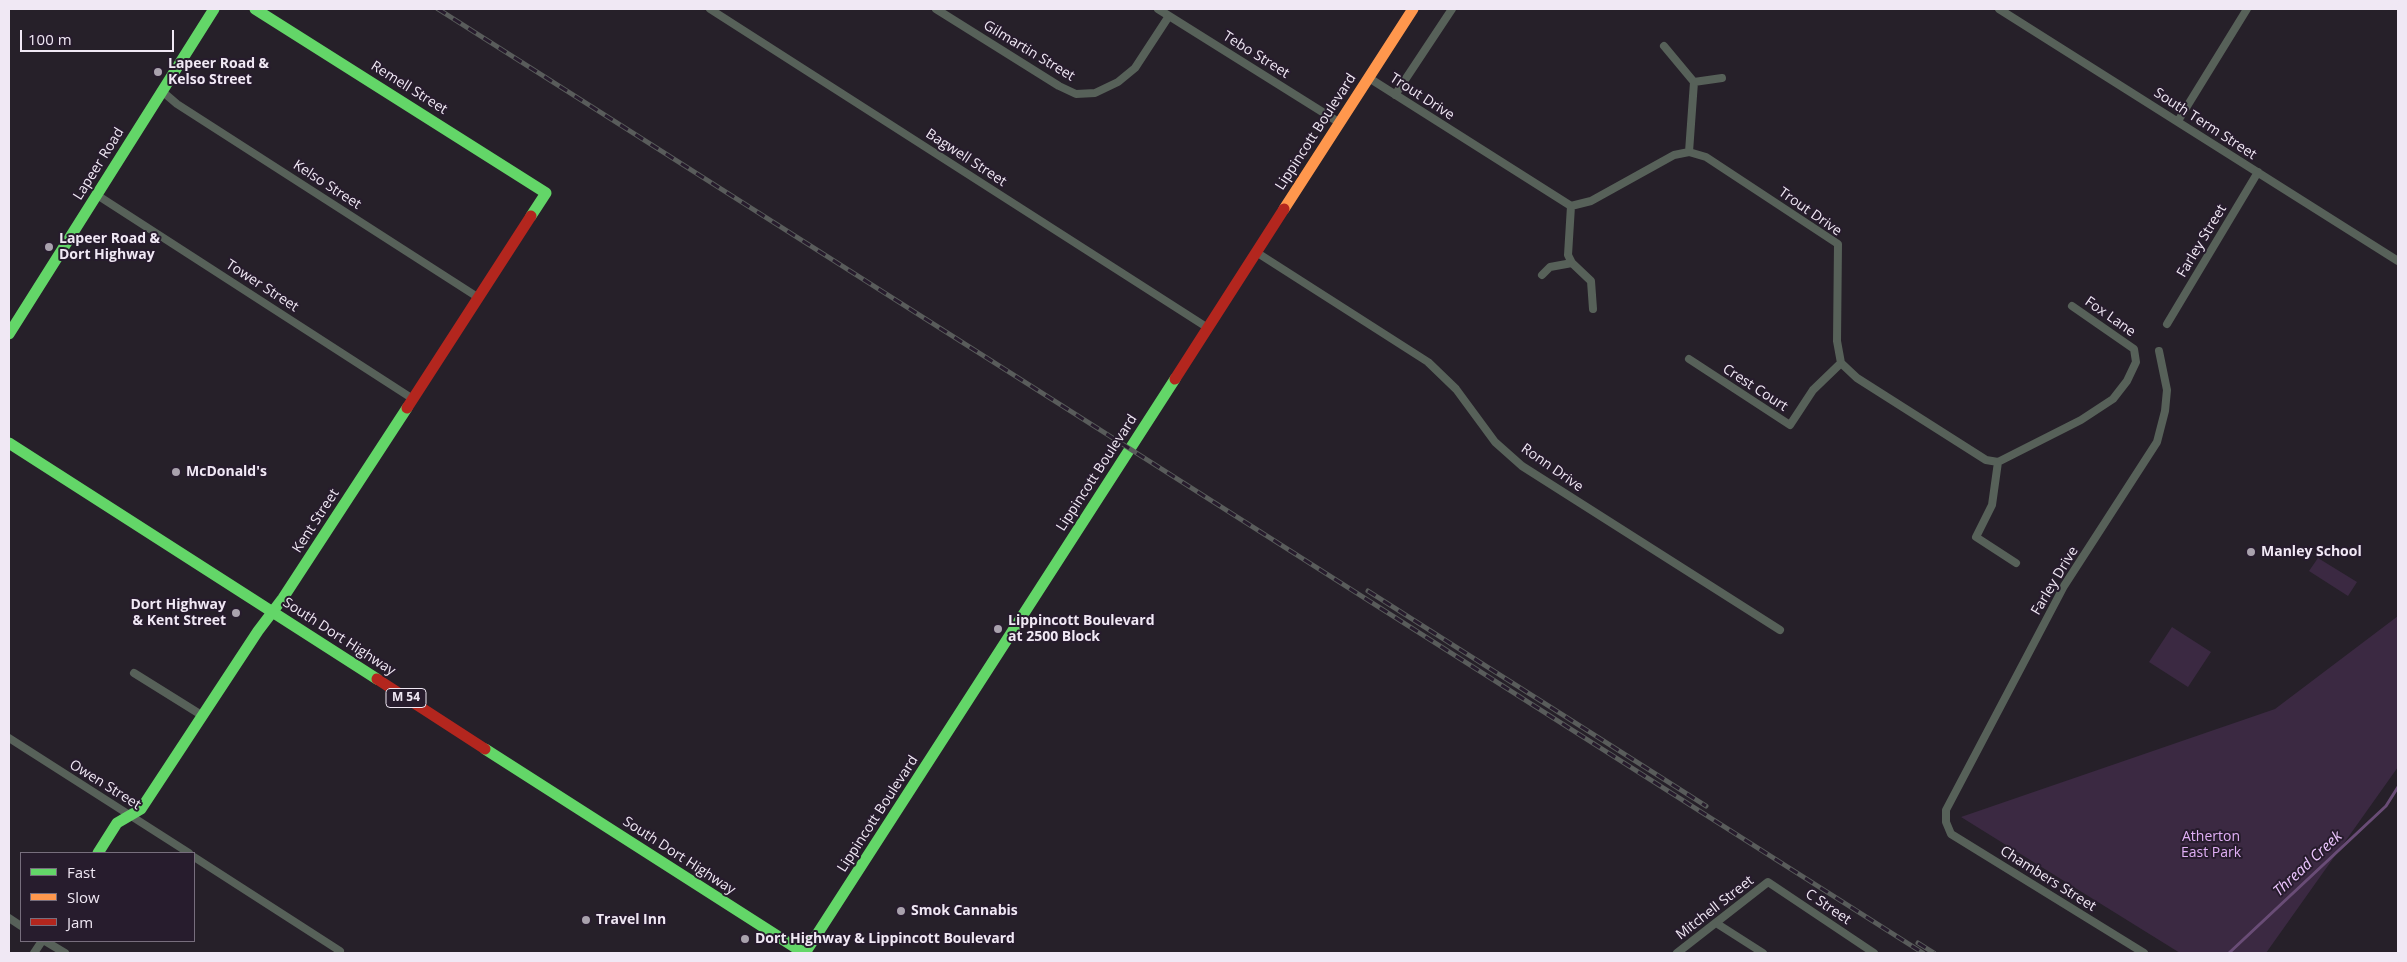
<!DOCTYPE html>
<style>
body{margin:0}
#map{position:relative;width:2407px;height:962px;overflow:hidden;background:#262029;font-family:"Open Sans",sans-serif}
canvas{display:block}
.frame{position:absolute;inset:0;border:10px solid #f0e8f4;pointer-events:none}
.legend{position:absolute;left:20px;top:852px;width:175px;height:90px;box-sizing:border-box;background:#271c2d;border:1px solid #776e7d;margin:0;padding:6px 9px;list-style:none;font-size:15px;color:#f0e8f4}
.legend li{display:flex;align-items:center;gap:10px;height:25px}
.legend b{width:25px;border:1px solid #776e7d}
.scale{position:absolute;left:20px;top:30px;width:154px;height:22px;box-sizing:border-box;border:2px solid #f0e8f4;border-top:0;padding-left:6px;font-size:15px;line-height:18px;white-space:nowrap;color:#f0e8f4;-webkit-text-stroke:4px #271c2d;paint-order:stroke}
</style>
<div id="map">
<canvas width="2407" height="962"></canvas>
<div class="frame"></div>
<ul class="legend">
<li><b style="height:6px;background:#63d668"></b>Fast</li>
<li><b style="height:6px;background:#ff974d"></b>Slow</li>
<li><b style="height:6px;background:#b3261e"></b>Jam</li>
</ul>
<div class="scale">100 m</div>
</div>
<script>
const ctx = document.querySelector('canvas').getContext('2d');
ctx.lineJoin = 'round';
function fill(path, color) { ctx.fillStyle = color; ctx.fill(path, 'evenodd'); }
const toPath = rows => new Path2D(rows.map(r => 'M' + r).join(''));
function stroke(path, color, width, dash) { ctx.strokeStyle = color; ctx.lineWidth = width; ctx.lineCap = dash ? 'butt' : 'round'; ctx.setLineDash(dash || []); ctx.stroke(path); }
function drawText(font, color, halo, rows, align = 'center') {
  ctx.font = font + ' "Open Sans",sans-serif'; ctx.lineWidth = 4; ctx.setLineDash([]); ctx.textBaseline = 'middle'; ctx.strokeStyle = halo; ctx.fillStyle = color; for (const [text, x, y, turn = 0] of rows) {
    ctx.save(); ctx.translate(x, y); ctx.rotate((+turn || 0) * Math.PI / 180); ctx.textAlign = isNaN(turn) ? turn : align; if (halo) ctx.strokeText(text, 0, 0); ctx.fillText(text, 0, 0); ctx.restore();
  }
}
const green = toPath([
 [2318,558,2357,582,2348,596,2309,571],
 [2398,616,2398,767,2266,953,2180,953,1961,817,2275,709],
 [2172,627,2211,652,2188,687,2149,662]
]);
const stream = toPath([
 [2229,953,2386,806,2398,787]
]);
const street = toPath([
 [710,9,1208,328],
 [936,9,1059,86,1076,94,1095,93,1118,82,1135,68,1169,16],
 [1158,9,1340,123],
 [1999,9,2398,261],
 [1664,46,1694,82],
 [1369,78,1571,206,1591,201,1674,155,1689,152,1706,157,1838,244,1837,341,1841,363,1857,378,1986,460,1998,462,2081,420,2113,399,2127,381,2136,362,2134,349,2072,306],
 [1694,82,1722,78],
 [163,92,177,104,479,298],
 [1395,95,1452,9],
 [2178,121,2247,9],
 [1689,152,1694,82],
 [97,195,413,399],
 [1571,206,1568,255,1572,263,1591,281,1593,309],
 [1256,252,1428,362,1456,389,1495,442,1522,466,1780,630],
 [1542,275,1550,267,1572,263],
 [2167,324,2258,172],
 [1689,359,1790,425,1813,390,1841,363],
 [1998,462,1992,505,1976,537,2016,563],
 [134,673,203,716],
 [9,738,189,853],
 [194,857,340,951],
 [9,918,21,926],
 [1716,923,1763,953],
 [45,941,65,953],
 [34,953,42,941],
 [1677,953,1768,882,1874,953],
 [2144,953,1951,834,1946,822,1946,810,2064,586,2157,442,2165,411,2167,390,2159,351]
]);
const fast = toPath([
 [255,9,546,193,531,216],
 [9,334,214,9],
 [9,443,377,679],
 [485,749,804,953],
 [98,853,117,823,141,809,258,631,283,598,407,408],
 [805,953,1175,379]
]);
const slow = toPath([
 [1284,209,1413,9]
]);
const jam = toPath([
 [1175,379,1284,209],
 [407,408,531,216],
 [377,679,485,749]
]);
const rail = toPath([
 [438,9,1923,953],
 [1368,591,1706,806],
 [1918,943,1934,953]
]);
const markers = [
 [158,72,5,"#a9a2ad"],
 [49,247,5,"#a9a2ad"],
 [176,472,5,"#a9a2ad"],
 [2251,552,5,"#a9a2ad"],
 [236,613,5,"#a9a2ad"],
 [998,629,5,"#a9a2ad"],
 [901,911,5,"#a9a2ad"],
 [586,920,5,"#a9a2ad"],
 [745,939,5,"#a9a2ad"]
];
const shields = [
 [406,698,40]
];
const shieldNames = [
 ["M 54",406,698]
];
const streetNames = [
 ["Gilmartin Street",1029,51,31],
 ["Tebo Street",1256,55,32],
 ["Remell Street",409,88,32],
 ["Trout Drive",1422,97,33],
 ["South Term Street",2205,124,33],
 ["Lippincott Boulevard",1316,132,-57],
 ["Bagwell Street",966,158,33],
 ["Lapeer Road",99,164,-58],
 ["Kelso Street",327,185,33],
 ["Trout Drive",1810,212,35],
 ["Farley Street",2202,241,-59],
 ["Tower Street",262,286,33],
 ["Fox Lane",2110,317,35],
 ["Crest Court",1755,388,33],
 ["Ronn Drive",1552,468,35],
 ["Lippincott Boulevard",1097,473,-57],
 ["Kent Street",316,521,-57],
 ["Farley Drive",2055,581,-59],
 ["South Dort Highway",339,637,33],
 ["Owen Street",105,785,32],
 ["Lippincott Boulevard",878,814,-57],
 ["South Dort Highway",679,856,33],
 ["Chambers Street",2048,879,32],
 ["C Street",1828,907,34],
 ["Mitchell Street",1715,908,-38]
];
const poiNames = [
 ["Lapeer Road &",168,64],
 ["Kelso Street",168,80],
 ["Lapeer Road &",59,239],
 ["Dort Highway",59,255],
 ["McDonald's",186,472],
 ["Manley School",2261,552],
 ["Dort Highway",226,605,"right"],
 ["& Kent Street",226,621,"right"],
 ["Lippincott Boulevard",1008,621],
 ["at 2500 Block",1008,637],
 ["Smok Cannabis",911,911],
 ["Travel Inn",596,920],
 ["Dort Highway & Lippincott Boulevard",755,939]
];
const parkNames = [
 ["Atherton",2211,837],
 ["East Park",2211,853]
];
const waterNames = [
 ["Thread Creek",2308,864,-43]
];
fill(green, '#3b2942');
stroke(stream, '#694c76', 3);
stroke(street, '#576159', 8);
stroke(fast, '#63d668', 11);
stroke(slow, '#ff974d', 11);
stroke(jam, '#b3261e', 11);
stroke(rail, '#595c5b', 5);
stroke(rail, '#271c2d', 3, [9]);
for (const [x, y, r, color] of markers) { const dot = new Path2D(); dot.arc(x, y, r, 0, 2 * Math.PI); ctx.fillStyle = color; ctx.fill(dot); stroke(dot, '#271c2d', 2); }
for (const [x, y, w] of shields) { const box = new Path2D(); box.roundRect(x - w / 2, y - 9.5, w, 19, 4); ctx.fillStyle = '#271c2d'; ctx.fill(box); stroke(box, '#f0e8f4', 1); }
drawText('bold 12px', '#f0e8f4', null, shieldNames);
drawText('14px', '#f0e8f4', '#271c2d', streetNames);
drawText('bold 14px', '#f0e8f4', '#271c2d', poiNames, 'left');
drawText('14px', '#e1b0f6', '#271c2d', parkNames);
drawText('italic 15px', '#ecc5fe', '#271c2d', waterNames);
</script>
